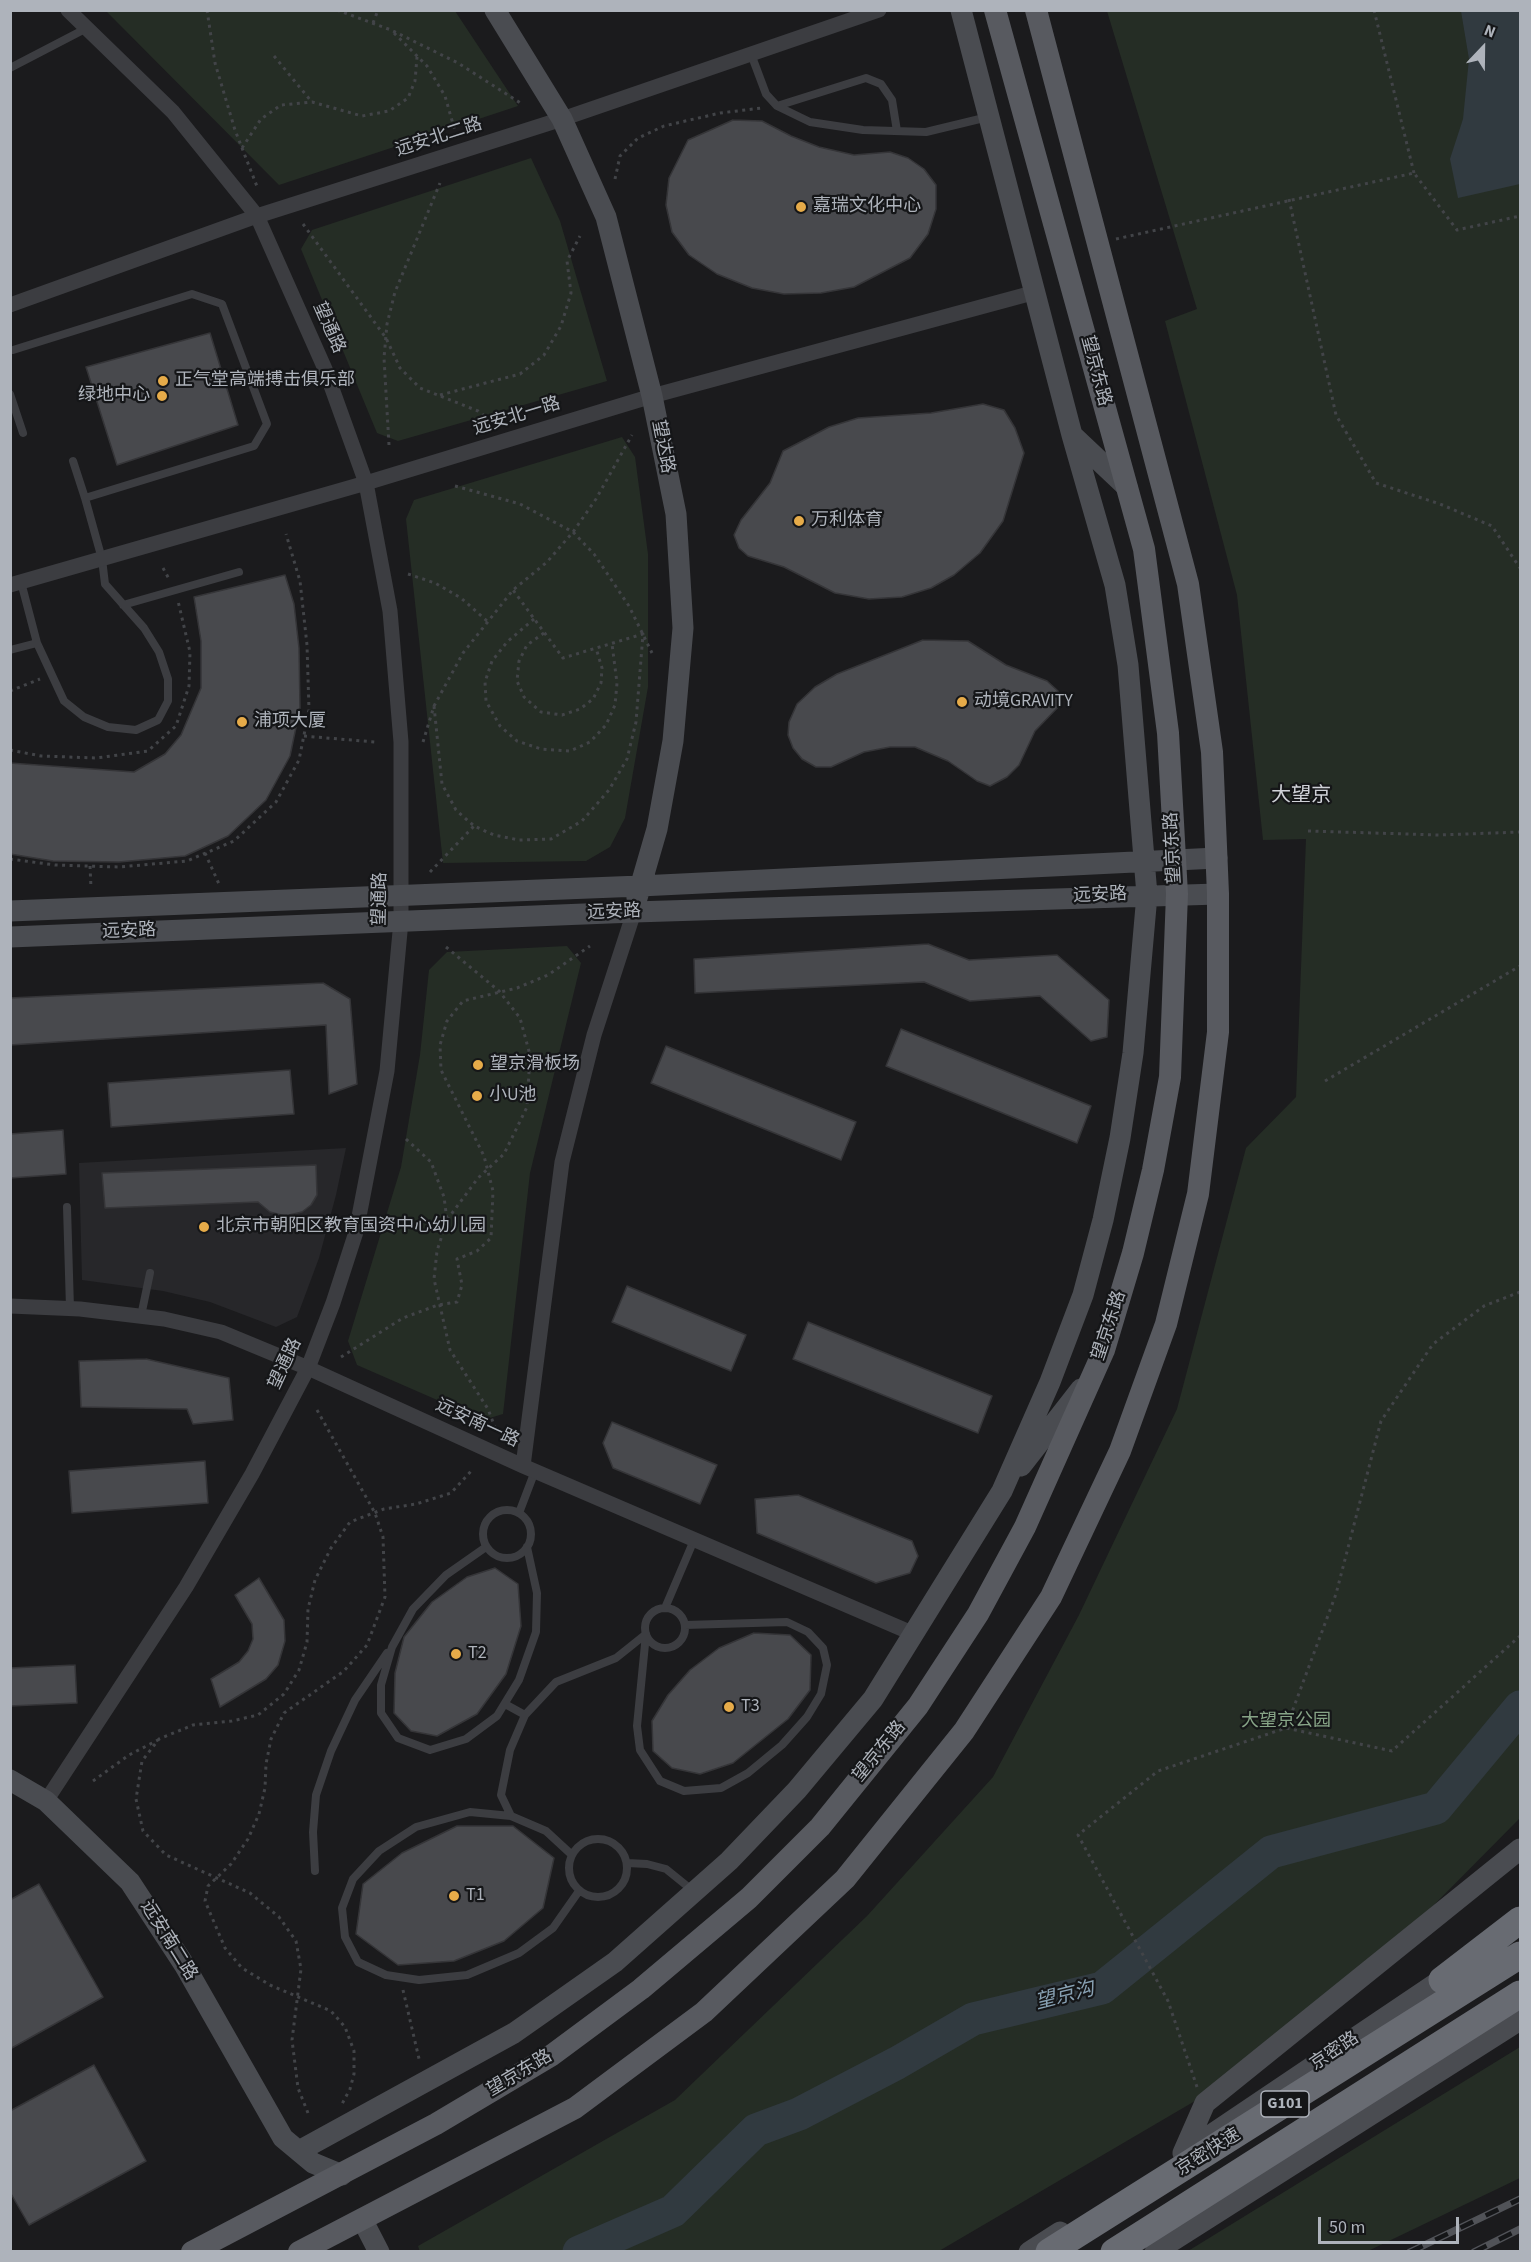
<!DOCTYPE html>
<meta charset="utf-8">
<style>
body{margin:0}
#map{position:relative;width:1531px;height:2262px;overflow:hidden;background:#1b1b1d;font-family:"Source Sans 3",sans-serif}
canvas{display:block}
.frame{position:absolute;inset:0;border:12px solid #aeb3bb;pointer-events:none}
.north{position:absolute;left:1453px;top:18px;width:60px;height:60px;-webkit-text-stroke:4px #151618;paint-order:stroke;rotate:22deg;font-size:16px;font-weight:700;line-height:24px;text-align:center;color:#aeb3bb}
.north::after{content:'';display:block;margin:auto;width:21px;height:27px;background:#aeb3bb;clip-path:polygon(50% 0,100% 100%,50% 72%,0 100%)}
.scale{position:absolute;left:1318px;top:2217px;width:141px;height:27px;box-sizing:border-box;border:3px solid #aeb3bb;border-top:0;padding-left:8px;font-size:18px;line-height:21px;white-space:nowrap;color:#aeb3bb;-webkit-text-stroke:4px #151618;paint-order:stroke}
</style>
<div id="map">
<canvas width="1531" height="2262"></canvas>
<div class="frame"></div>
<div class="north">N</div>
<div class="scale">50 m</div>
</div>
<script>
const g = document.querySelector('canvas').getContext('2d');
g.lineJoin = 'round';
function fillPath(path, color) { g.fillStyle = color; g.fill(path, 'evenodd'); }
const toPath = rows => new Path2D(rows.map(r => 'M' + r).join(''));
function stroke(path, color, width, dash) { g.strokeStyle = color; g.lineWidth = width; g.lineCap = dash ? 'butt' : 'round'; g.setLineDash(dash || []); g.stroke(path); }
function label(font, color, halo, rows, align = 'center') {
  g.font = font + ' "Source Sans 3","Noto Sans SC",sans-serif'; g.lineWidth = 4.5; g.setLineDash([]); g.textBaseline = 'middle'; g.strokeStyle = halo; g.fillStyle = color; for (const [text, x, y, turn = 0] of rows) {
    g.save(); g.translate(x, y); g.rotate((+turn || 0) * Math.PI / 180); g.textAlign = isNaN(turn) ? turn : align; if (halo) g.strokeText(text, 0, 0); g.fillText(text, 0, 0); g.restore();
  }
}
fillPath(toPath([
 [346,1148,336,1195,319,1258,297,1317,276,1327,210,1302,163,1291,82,1280,79,1163]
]), '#27272a');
fillPath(toPath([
 [106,11,455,11,518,106,279,185],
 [1107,11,1520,11,1520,1818,1426,1913,1212,2091,939,2251,420,2252,418,2246,675,2100,867,1916,993,1777,1079,1615,1177,1409,1246,1148,1296,1097,1306,839,1263,840,1237,595,1165,321,1197,309],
 [531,158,560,221,607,381,398,441,377,433,301,249,312,230],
 [622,437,635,457,648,554,648,687,625,818,610,847,586,861,443,863,406,519,414,500],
 [567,946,581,963,530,1173,503,1414,483,1420,357,1365,348,1341,401,1167,420,1055,429,970,447,952],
 [1520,2047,1520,2178,1368,2251,1188,2251]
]), '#252d25');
fillPath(toPath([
 [1461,11,1520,11,1520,184,1458,198,1450,159,1463,119,1469,59]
]), '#313a40');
stroke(toPath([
 [579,2252,673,2211,756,2130,799,2114,897,2063,973,2019,1102,1988,1271,1852,1436,1808,1520,1707]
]), '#313a40', 33);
const building = toPath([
 [733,120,762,121,791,136,819,147,854,155,890,152,908,158,924,169,936,185,936,209,928,234,910,258,854,287,821,293,784,294,752,288,717,274,689,255,672,232,666,205,669,178,688,140,733,120],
 [210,333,238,425,117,465,86,367,210,333],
 [983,404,1004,410,1015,428,1024,453,1003,521,980,553,954,575,931,588,902,597,869,599,835,593,784,567,748,556,739,548,734,535,741,520,770,483,783,451,829,427,858,418,931,413,983,404],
 [285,575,294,604,299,648,300,708,290,756,266,800,228,836,185,856,119,862,53,861,10,854,10,763,134,772,165,754,181,735,201,688,201,641,194,597,285,575],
 [923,640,968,641,1006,665,1047,681,1058,691,1061,704,1035,731,1019,765,1007,777,990,786,977,781,948,761,915,747,890,747,864,752,831,767,816,767,802,759,793,748,788,735,789,722,797,704,815,687,837,674,923,640],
 [928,944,969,960,1057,955,1109,1000,1107,1037,1091,1041,1040,996,970,1001,924,982,695,993,694,959,928,944],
 [323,983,350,999,357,1084,329,1094,326,1025,10,1045,10,998,323,983],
 [901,1029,1091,1106,1077,1143,886,1066,901,1029],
 [666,1046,856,1122,841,1160,651,1083,666,1046],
 [290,1070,294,1114,111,1127,108,1083,290,1070],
 [63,1130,66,1174,10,1178,10,1134,63,1130],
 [316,1165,317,1195,311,1205,302,1212,285,1216,270,1212,258,1202,105,1208,102,1173,316,1165],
 [627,1286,746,1335,731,1371,612,1322,627,1286],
 [808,1322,992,1396,978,1433,793,1359,808,1322],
 [146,1359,229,1378,233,1420,193,1424,187,1409,81,1407,79,1361,146,1359],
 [612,1422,717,1465,700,1504,613,1468,603,1443,612,1422],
 [205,1461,208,1503,72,1513,69,1471,205,1461],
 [798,1495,912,1541,918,1556,910,1573,876,1583,757,1533,755,1499,798,1495],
 [495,1568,518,1584,521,1626,506,1674,477,1714,437,1736,411,1731,394,1713,395,1673,404,1637,432,1602,467,1577,495,1568],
 [259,1578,284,1620,285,1641,278,1665,266,1679,220,1707,211,1679,239,1662,248,1651,253,1639,252,1624,235,1595,259,1578],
 [754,1633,790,1635,811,1655,810,1690,788,1719,733,1763,700,1774,672,1768,653,1751,652,1721,668,1695,690,1670,719,1648,754,1633],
 [75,1665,77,1703,10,1706,10,1668,75,1665],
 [457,1826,513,1826,554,1858,543,1908,504,1941,454,1961,398,1965,356,1934,363,1884,402,1853,457,1826],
 [39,1884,103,1997,10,2049,10,1900,39,1884],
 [94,2065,146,2161,29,2225,10,2192,10,2111,94,2065]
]);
fillPath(building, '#48494d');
stroke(building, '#353538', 1.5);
stroke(toPath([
 [207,10,215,63,235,130,258,189],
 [337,10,391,30,458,63,522,104],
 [1374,10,1414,173],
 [373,23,378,10],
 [394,33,427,66,445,96,455,131],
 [274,56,311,101],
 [242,148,261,119,281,105,312,102,362,116,389,111,408,98,415,81,417,57],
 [615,179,620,156,638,138,664,126,720,113,762,108],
 [1289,199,1336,415,1376,483,1440,504,1492,526,1520,568],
 [303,224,386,338,400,368,420,388,478,411,487,418],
 [1116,239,1414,173,1457,230,1520,216],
 [440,395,520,374,544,355,561,326,571,293,567,261,580,236],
 [389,445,384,358,387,324,395,292,440,183],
 [455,486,520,504,573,532,594,554,629,606,652,653],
 [163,568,169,579],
 [408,574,435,583,461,598,487,621],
 [534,619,507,642,492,661,485,682,486,701,500,726,517,741,541,749,570,751,590,742,606,725,615,705,617,683,612,644],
 [544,633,527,645,519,661,517,681,524,697,541,712,562,715,580,709,593,699,601,683,602,668,596,648],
 [10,691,40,679],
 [434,706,442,784,456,810,474,826,494,835,519,840,551,839,582,821,609,790,627,759,636,722,643,634,563,658,513,590],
 [304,736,375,742],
 [423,742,434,706,463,653,513,590,547,562,573,532,596,499,632,435],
 [10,750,41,756,96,758,148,751,176,726,189,686,190,652,178,601],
 [1308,831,1439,835,1520,832],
 [205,853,219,884],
 [10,859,55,865,119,867,187,861,234,841,276,802,299,760,309,710,307,645,300,581,286,534],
 [90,866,91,888],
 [430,872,474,826],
 [446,947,499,991,520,1018,530,1055,527,1107,504,1154,478,1178,447,1220,437,1251,434,1279,450,1350,488,1409,496,1430],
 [1325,1081,1520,966],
 [406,1139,431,1162,444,1197,447,1220],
 [1520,1292,1484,1306,1433,1344,1381,1421,1336,1594,1286,1728,1392,1751,1520,1636],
 [341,1357,403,1318,438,1305,457,1302,462,1285,457,1259,477,1251,491,1238,493,1191,484,1156,441,1070,440,1045,447,1021,463,1001,517,988,548,975,590,946],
 [317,1410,375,1513,383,1537,385,1597,367,1645,344,1671,284,1713,271,1739,266,1764,265,1788,259,1814,248,1839,231,1864,208,1886,205,1901,225,1948,242,1968,270,1985,331,2011,345,2027,354,2051,354,2074,350,2089,342,2104],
 [93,1781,129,1755,158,1740],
 [403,1990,420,2063],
 [1197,2087,1168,2001,1078,1835,1158,1771,1286,1728],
 [308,2113,298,2088,292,2040,301,1969,296,1941,279,1917,250,1893,166,1855,143,1831,136,1799,142,1761,159,1739,193,1725,232,1721,258,1715,284,1694,299,1670,307,1642,308,1609,315,1580,331,1548,350,1522,384,1509,416,1504,451,1493,472,1470]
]), '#424448', 3, [3, 4.5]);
stroke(toPath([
 [751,54,766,94,777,106,810,122,863,130,926,132,988,117],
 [10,68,87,28],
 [777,106,866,78,881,84,892,100,897,131],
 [13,350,192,294,222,304,267,424,254,446,85,498,102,559,105,584,144,628,159,652,168,679,168,701,158,720,136,730,108,727,84,717,64,701,37,643,21,582],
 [10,394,23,433],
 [73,461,85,498],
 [123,605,239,572],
 [10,650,37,643],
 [67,1207,70,1308],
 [141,1316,150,1273],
 '483 1534a24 24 0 1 1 48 0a24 24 0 1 1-48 0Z',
 [519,1513,535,1471],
 [486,1547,446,1575,413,1609,392,1647,381,1685,381,1713,398,1738,430,1750,466,1739,497,1716,519,1680,536,1632,537,1593,527,1547],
 [665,1608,694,1540],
 '645 1628a20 20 0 1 1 40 0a20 20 0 1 1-40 0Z',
 [646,1634,637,1726,640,1750,660,1781,684,1791,721,1788,748,1773,782,1745,807,1717,821,1694,827,1665,823,1648,808,1632,787,1622,685,1625],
 [505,1704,525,1715],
 [511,1816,501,1795,510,1750,525,1715,556,1682,616,1658,646,1634],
 '569 1868a29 29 0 1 1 58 0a29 29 0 1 1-58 0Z',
 [572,1855,546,1831,511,1816,470,1812,416,1827,379,1851,353,1879,342,1908,345,1937,358,1962,386,1975,419,1980,467,1975,519,1953,553,1928,579,1891],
 [627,1863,647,1864,666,1869,692,1890],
 [315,1871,313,1832,316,1795,331,1751,355,1700,387,1653]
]), '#3c3d41', 8);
stroke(toPath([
 [10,305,257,216,562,119,879,10],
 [10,585,366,483,652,396,1036,292],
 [10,1306,80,1309,164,1319,221,1332,308,1368,523,1466,914,1634],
 [523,1466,562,1162,594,1035,634,912],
 [46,1801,186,1587,252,1474,308,1368,333,1303,356,1232,387,1071,401,921,401,742,390,611,366,483,325,369,257,216,173,112,68,10]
]), '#3c3d41', 15);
stroke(toPath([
 [495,10,562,119,606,217,652,396,676,514,683,628,673,741,657,829,637,898],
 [1072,435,1127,487],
 [10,911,640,886,1217,858],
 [10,937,634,912,1218,894],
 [1021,1466,1081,1389],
 [10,1780,46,1801,130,1882,185,1966,283,2138,313,2163,342,2175],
 [1205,2139,1453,1972],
 [299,2151,514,2033,615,1962,729,1861,797,1790,873,1699,1002,1491,1050,1382,1083,1295,1103,1220,1120,1138,1133,1053,1147,895,1128,665,1115,585,1072,435,961,10],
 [1183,2153,1205,2103,1520,1849],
 [362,2219,379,2252],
 [1029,2252,1060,2232],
 [1155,2252,1520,2020]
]), '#4a4c51', 21);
stroke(toPath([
 [192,2252,436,2124,552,2055,641,1989,749,1898,820,1827,918,1706,978,1614,1025,1527,1104,1350,1133,1253,1153,1170,1170,1077,1177,894,1168,733,1144,549,995,10],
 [299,2252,575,2108,704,2012,845,1879,964,1731,1051,1597,1120,1451,1166,1324,1198,1194,1218,1032,1218,894,1212,752,1188,584,1036,10]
]), '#585a60', 22);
stroke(toPath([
 [1442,1980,1520,1920],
 [1049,2252,1520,1955],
 [1114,2252,1520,1994]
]), '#686b72', 27);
const rail = toPath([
 [1410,2252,1520,2199],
 [1474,2252,1520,2229]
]);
stroke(rail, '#515358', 7);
stroke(rail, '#151618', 4.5, [14]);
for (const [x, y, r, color] of [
 [801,207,6,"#e6ab49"],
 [163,381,6,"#e6ab49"],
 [162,396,6,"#e6ab49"],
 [799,521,6,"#e6ab49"],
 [962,702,6,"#e6ab49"],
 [242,722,6,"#e6ab49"],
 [478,1065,6,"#e6ab49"],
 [477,1096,6,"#e6ab49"],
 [204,1227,6,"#e6ab49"],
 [456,1654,6,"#e6ab49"],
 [729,1707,6,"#e6ab49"],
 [454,1896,6,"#e6ab49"]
]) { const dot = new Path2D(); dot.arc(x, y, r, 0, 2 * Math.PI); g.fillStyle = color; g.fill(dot); stroke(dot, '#151618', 2); }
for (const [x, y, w] of [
 [1285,2104,48]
]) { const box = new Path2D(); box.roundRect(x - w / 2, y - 13, w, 26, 4.5); g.fillStyle = '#151618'; g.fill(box); stroke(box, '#aeb3bb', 1.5); }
label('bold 16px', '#aeb3bb', null, [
 ["G101",1285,2104]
]);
label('18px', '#aeb3bb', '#151618', [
 ["远安北二路",439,138,-18],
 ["望通路",328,328,66],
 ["望京东路",1095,371,75],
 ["远安北一路",517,417,-17],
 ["望达路",662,447,79],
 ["望京东路",1174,848,-93],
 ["远安路",1100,896,-2],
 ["望通路",381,899,-89],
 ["远安路",614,913,-2],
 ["远安路",129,932,-2],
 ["望京东路",1110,1326,-72],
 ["望通路",286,1364,-65],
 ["远安南一路",477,1424,25],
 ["望京东路",880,1752,-51],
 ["远安南二路",168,1941,58],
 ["京密路",1335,2052,-34],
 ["望京东路",520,2074,-31],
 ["京密快速",1209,2153,-32]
]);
label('18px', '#aeb3bb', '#151618', [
 ["嘉瑞文化中心",813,207],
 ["正气堂高端搏击俱乐部",175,381],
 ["绿地中心",150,396,"right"],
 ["万利体育",811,521],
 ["动境GRAVITY",974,702],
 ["浦项大厦",254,722],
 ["望京滑板场",490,1065],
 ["小U池",489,1096],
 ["北京市朝阳区教育国资中心幼儿园",216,1227],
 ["T2",468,1654],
 ["T3",741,1707],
 ["T1",466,1896]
], 'left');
label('18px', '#87a487', '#151618', [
 ["大望京公园",1286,1722]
]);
label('20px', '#cfd1d7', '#151618', [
 ["大望京",1301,797]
]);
label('italic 20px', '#88a1b3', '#151618', [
 ["望京沟",1065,1997,-14]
]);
</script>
